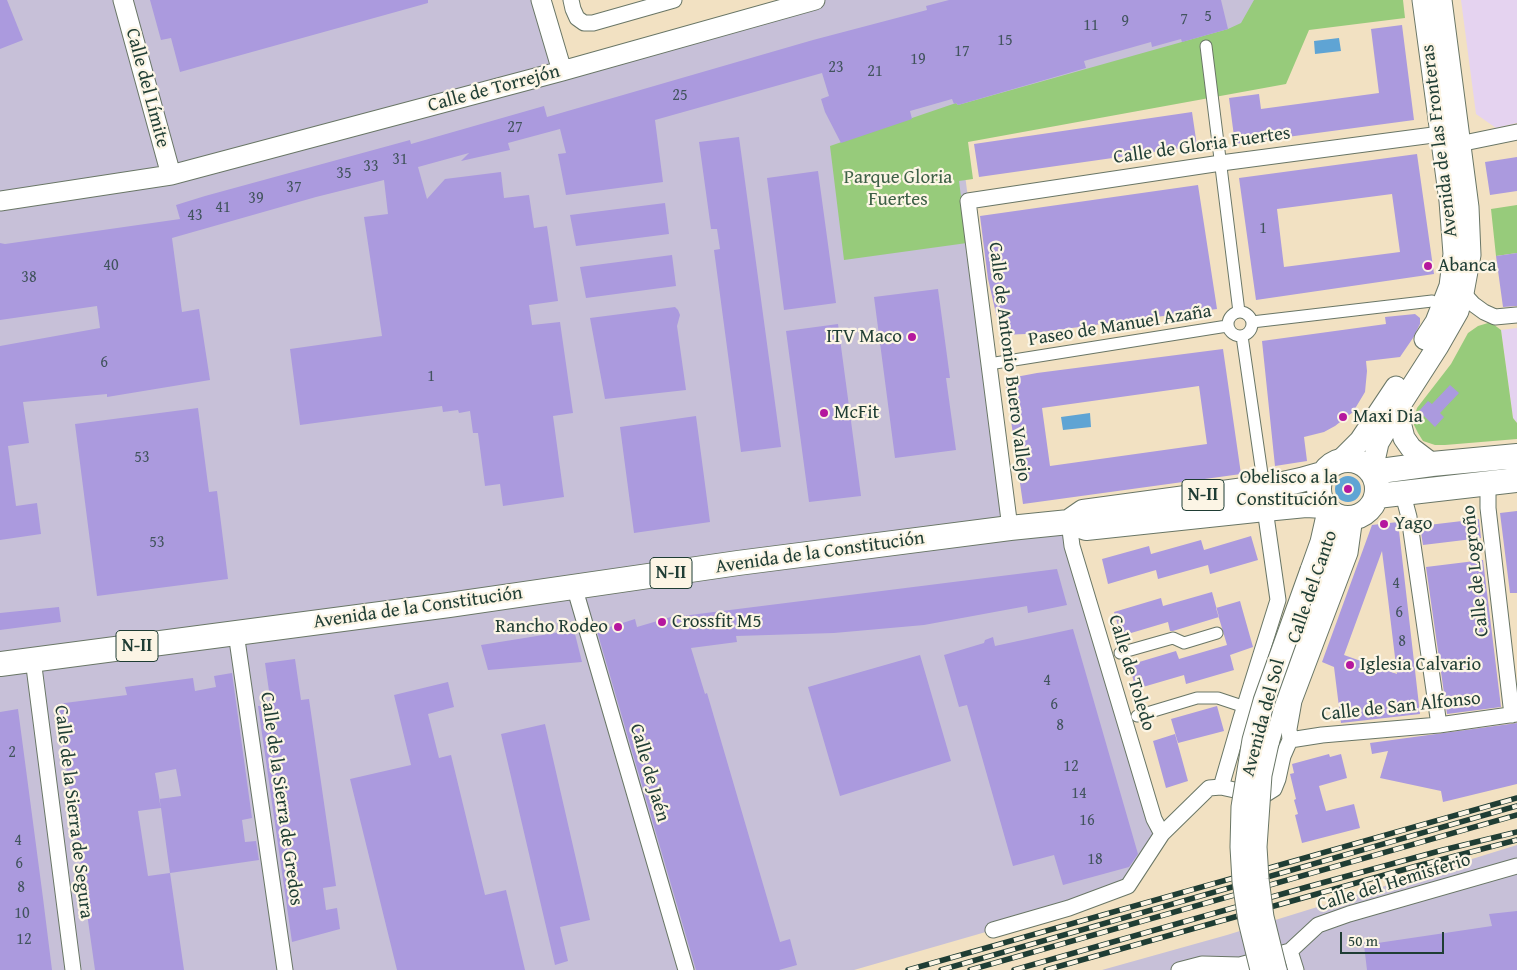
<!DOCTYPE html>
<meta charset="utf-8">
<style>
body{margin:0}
#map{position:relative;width:1517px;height:970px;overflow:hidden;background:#f2e1c2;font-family:"Gentium Book Plus",serif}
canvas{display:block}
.scale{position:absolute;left:1340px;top:932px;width:104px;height:22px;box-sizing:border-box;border:2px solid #1f3d34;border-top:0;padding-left:6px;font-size:15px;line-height:18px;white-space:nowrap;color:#1f3d34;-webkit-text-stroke:4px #fcf5e5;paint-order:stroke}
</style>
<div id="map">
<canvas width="1517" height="970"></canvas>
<div class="scale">50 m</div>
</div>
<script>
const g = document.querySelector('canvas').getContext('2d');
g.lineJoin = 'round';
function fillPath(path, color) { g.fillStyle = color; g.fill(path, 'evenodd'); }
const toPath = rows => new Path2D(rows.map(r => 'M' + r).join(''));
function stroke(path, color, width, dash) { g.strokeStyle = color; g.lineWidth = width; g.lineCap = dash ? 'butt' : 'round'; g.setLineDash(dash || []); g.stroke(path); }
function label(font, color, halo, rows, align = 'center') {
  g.font = font + ' "Gentium Book Plus",serif'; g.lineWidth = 4.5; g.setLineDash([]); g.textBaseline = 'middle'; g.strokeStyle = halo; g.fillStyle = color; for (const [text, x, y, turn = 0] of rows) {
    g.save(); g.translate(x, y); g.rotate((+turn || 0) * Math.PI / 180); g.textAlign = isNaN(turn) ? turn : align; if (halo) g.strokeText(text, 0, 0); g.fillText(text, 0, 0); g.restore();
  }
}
fillPath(toPath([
 [1461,0,1517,0,1517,123,1496,128,1476,114],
 [1517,328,1517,423,1513,418,1501,330]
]), '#e5d3f0');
fillPath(toPath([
 [0,0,541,0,561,71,815,0,1266,0,1251,31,957,112,1010,528,1069,522,1162,834,1128,886,1069,908,854,970,0,970],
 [1517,845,1517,970,1102,970,1227,935]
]), '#c7c0d8');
fillPath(toPath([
 [1254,0,1403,0,1405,18,1309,30,1286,84,968,142,973,179,959,181,967,243,844,260,830,146,956,103,958,105,1228,29,1241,23],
 [1517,205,1517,253,1496,256,1491,209],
 [1488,323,1493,324,1501,330,1513,418,1517,423,1517,439,1445,445,1435,445,1423,441,1418,433,1414,425,1414,418,1417,408,1451,364,1468,333,1478,326]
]), '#97cb7b');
fillPath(toPath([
 [1339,38,1341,51,1315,54,1314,41],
 [1090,413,1091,427,1063,430,1061,417],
 '1335 489a13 13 0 1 1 26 0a13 13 0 1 1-26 0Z'
]), '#5fa4d4');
fillPath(toPath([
 [0,0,7,0,23,40,0,49],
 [150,0,428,0,428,3,180,72,171,38,161,40],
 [949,0,1221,0,1228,29,1182,42,1181,39,1152,47,1151,42,1084,61,1086,68,958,105,956,103,954,104,952,99,910,111,912,119,841,143,825,112,821,99,829,96,822,73,655,120,663,182,566,195,558,154,566,153,560,129,508,143,510,150,461,161,469,153,418,167,427,199,445,179,501,172,504,198,529,195,534,228,547,226,558,301,529,305,532,325,560,322,573,413,553,416,564,497,503,506,500,484,485,486,478,433,473,433,470,411,459,413,458,410,443,412,442,406,300,425,290,349,382,336,364,217,388,214,384,180,316,197,172,238,182,312,199,309,210,380,107,397,107,394,23,402,29,443,8,446,16,506,37,503,41,534,0,540,0,346,100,328,97,306,0,320,0,243,5,244,180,219,176,205,205,196,410,140,411,144,544,106,547,117,813,40,927,10,926,6],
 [1402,25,1414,120,1235,144,1229,98,1259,94,1261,109,1379,93,1371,29],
 [1192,112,1197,146,979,177,974,144],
 [739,137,781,447,741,452,714,250,720,249,717,229,711,229,699,142],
 [1417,154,1434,274,1256,300,1239,178],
 [1392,194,1400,252,1284,267,1277,209],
 [1517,157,1517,191,1490,195,1485,162],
 [818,171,836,303,784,310,767,178],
 [1198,185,1217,309,1026,334,1001,335,988,279,980,216],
 [665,203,669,234,576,246,570,215],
 [1517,253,1517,306,1503,307,1496,256],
 [672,255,676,286,586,298,580,267],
 [938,289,950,378,946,378,956,450,895,458,874,297],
 [675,307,678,310,680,315,677,326,686,390,605,399,590,318],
 [1415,314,1420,318,1420,324,1413,338,1400,357,1366,361,1367,371,1365,392,1353,412,1335,426,1324,432,1304,437,1307,461,1275,466,1262,341,1386,324,1385,317],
 [838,324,861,496,809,502,786,331],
 [1223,349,1241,474,1023,504,1005,379,1037,373],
 [1199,386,1207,444,1050,466,1042,408],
 [1450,385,1459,393,1440,413,1444,417,1435,427,1419,411,1428,401,1432,404],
 [198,408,209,492,217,491,228,579,97,596,75,424],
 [696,416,710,522,634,533,620,427],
 [1517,511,1517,593,1510,593,1500,513],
 [1479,519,1481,538,1423,545,1420,526],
 [1398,522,1420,714,1341,723,1334,667,1322,662,1372,525],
 [1382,551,1388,599,1397,674,1344,655],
 [1251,536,1258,560,1210,574,1208,565,1158,579,1156,570,1108,584,1102,559,1149,546,1151,554,1201,540,1204,550],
 [1483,560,1501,707,1447,714,1426,567],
 [1057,569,1067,605,1028,613,1027,606,924,625,834,633,736,636,737,642,691,648,705,694,707,693,780,942,790,939,797,965,779,970,696,970,597,631,635,619,637,627,681,614,682,616],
 [1212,592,1219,617,1173,631,1170,631,1168,622,1121,636,1114,612,1161,598,1163,606],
 [1240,601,1253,647,1230,655,1234,670,1186,684,1184,675,1136,689,1129,665,1176,651,1179,659,1227,645,1216,608],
 [59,607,61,622,0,630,0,613],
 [1073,629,1138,854,1129,867,1063,885,1054,855,1013,866,967,705,959,707,944,655,984,643,985,640,993,637,995,646],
 [574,630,582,662,488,670,481,645],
 [920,655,951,761,840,796,808,687],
 [295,659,301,700,309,699,336,886,323,888,326,910,337,908,340,929,292,942,258,706,271,705,265,663],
 [232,673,252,818,242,820,245,842,256,841,259,860,170,873,184,970,95,970,83,885,84,885,57,704,127,695,125,687,193,678,195,691,216,687,214,676],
 [176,769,181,796,159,799,161,808,155,773],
 [161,808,170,873,148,876,138,811],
 [448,682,454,707,428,714,439,758,451,755,485,895,506,890,525,970,397,970,350,779,411,765,394,695],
 [1217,706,1224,731,1178,743,1171,719],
 [18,709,43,898,52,970,0,970,0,712],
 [1517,723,1517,784,1443,802,1441,791,1380,778,1388,751,1372,754,1370,743],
 [545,724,590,920,560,927,568,961,555,965,501,734],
 [1175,734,1188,781,1166,788,1153,741],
 [1329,754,1330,757,1341,754,1347,778,1319,786,1326,811,1354,804,1360,828,1302,843,1295,815,1298,814,1294,800,1296,799,1290,774,1294,773,1292,764],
 [1517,911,1517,970,1367,970,1364,945,1492,926,1489,914]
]), '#ab9ade');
const pedestrian = toPath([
 [1206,46,1239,312],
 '1228 324a12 12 0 1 1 24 0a12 12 0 1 1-24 0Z',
 [1252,322,1432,301],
 [1242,336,1262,474],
 [989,364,1227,326],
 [1120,653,1173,638,1184,643,1217,633],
 [1137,716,1197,698,1218,698,1239,705]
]);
const minor = toPath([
 [571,0,573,9,577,18,584,23,593,23,674,0],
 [1459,144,1517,132],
 [1463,293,1473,304,1484,312,1495,317,1517,315],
 [1488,483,1488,508,1512,715],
 [1398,494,1405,502,1409,517,1439,725],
 [1069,522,1072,546,1091,609,1154,819,1162,834],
 [1010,528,968,201,1221,163,1433,135,1441,135],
 [574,586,686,970],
 [236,633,285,970],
 [33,659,73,970],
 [1290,740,1322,735,1439,725,1517,714],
 [1221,787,1241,718,1278,600,1265,509],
 [993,930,1069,908,1128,886,1162,834,1209,788,1221,787,1239,791,1266,794,1274,789,1278,779,1283,756,1290,740,1289,729,1294,701,1350,553,1355,517],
 [1290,951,1296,970],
 [1179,970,1202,964,1240,965,1290,951,1318,925,1349,914,1517,866]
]);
const tertiary = toPath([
 [123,0,171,175],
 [541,0,562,71],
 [0,201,171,175,562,71,815,0]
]);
const secondary = toPath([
 [1423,0,1450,201,1454,254,1450,286,1436,322,1425,339],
 [1400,407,1401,426,1404,438,1411,448,1432,464],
 [1342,459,1360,441,1396,387],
 [1372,470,1378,443,1404,399,1438,346,1458,311,1463,293,1470,255,1468,207,1441,0],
 [1311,570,1321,542,1328,511],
 [1268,743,1279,705,1294,659,1346,518]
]);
const primary = toPath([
 '1319 489a29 29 0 1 1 58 0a29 29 0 1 1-58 0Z',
 [1373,472,1432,464,1517,456],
 [1377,496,1517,480],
 [1070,521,1083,512,1274,486,1301,480,1322,474],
 [0,664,449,605,738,563,1010,528,1069,522,1086,528,1265,509,1306,505,1324,506]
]);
stroke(pedestrian, '#697666', 13);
stroke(minor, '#697666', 17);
stroke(tertiary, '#697666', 21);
stroke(secondary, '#697666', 23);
stroke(primary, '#697666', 26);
stroke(pedestrian, '#fff', 11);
stroke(minor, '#fff', 15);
stroke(tertiary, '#fff', 19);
stroke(secondary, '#fff', 21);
stroke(primary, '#fff', 24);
const rail = toPath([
 [908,970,1517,798],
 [941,970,1517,806],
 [970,970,1517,815],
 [1014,970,1307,887,1443,850,1517,832],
 [1046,970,1413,867,1517,840]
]);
stroke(rail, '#1f3d34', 5.5);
stroke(rail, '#fcf5e5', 4, [11]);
const secondaryBridge = toPath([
 [1268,743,1261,775,1256,847,1258,879,1263,917,1276,970],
 [1261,970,1249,921,1243,881,1241,847,1242,807,1253,740,1264,701,1311,570]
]);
stroke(secondaryBridge, '#697666', 23, []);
stroke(secondaryBridge, '#fff', 21);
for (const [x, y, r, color] of [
 [1428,266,5,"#b5179e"],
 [912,337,5,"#b5179e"],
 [824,413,5,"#b5179e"],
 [1343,417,5,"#b5179e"],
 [1348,489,5,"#b5179e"],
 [1384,524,5,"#b5179e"],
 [662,622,5,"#b5179e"],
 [618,627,5,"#b5179e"],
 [1350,665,5,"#b5179e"]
]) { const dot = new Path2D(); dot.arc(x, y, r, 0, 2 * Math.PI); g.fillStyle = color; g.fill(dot); stroke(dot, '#fcf5e5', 2); }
label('16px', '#42545e', null, [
 ["5",1208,17],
 ["7",1184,20],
 ["9",1125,22],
 ["11",1091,26],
 ["15",1005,41],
 ["17",962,52],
 ["19",918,60],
 ["23",836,68],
 ["21",875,72],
 ["25",680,96],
 ["27",515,128],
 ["31",400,160],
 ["33",371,167],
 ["35",344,174],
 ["37",294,188],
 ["39",256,199],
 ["41",223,208],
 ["43",195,216],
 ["1",1263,229],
 ["40",111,266],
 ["38",29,278],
 ["6",104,363],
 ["1",431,377],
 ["53",142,458],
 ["53",157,543],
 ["4",1396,584],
 ["6",1399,613],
 ["8",1402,642],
 ["4",1047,681],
 ["6",1054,705],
 ["8",1060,726],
 ["2",12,753],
 ["12",1071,767],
 ["14",1079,794],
 ["16",1087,821],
 ["4",18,841],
 ["18",1095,860],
 ["6",19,864],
 ["8",21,888],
 ["10",22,914],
 ["12",24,940]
]);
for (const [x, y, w] of [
 [1203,495,42],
 [671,573,42],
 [137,646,42]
]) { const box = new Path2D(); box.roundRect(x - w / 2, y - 15.5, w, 31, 4); g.fillStyle = '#fcf5e5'; g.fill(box); stroke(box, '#1f3d34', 1); }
label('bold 18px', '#1f3d34', null, [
 ["N-II",1203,495],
 ["N-II",671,573],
 ["N-II",137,646]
]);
label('19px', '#1f3d34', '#fcf5e5', [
 ["Calle del Límite",147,88,75],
 ["Calle de Torrejón",494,89,-15],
 ["Avenida de las Fronteras",1440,141,-97],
 ["Calle de Gloria Fuertes",1202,146,-8],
 ["Paseo de Manuel Azaña",1120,326,-9],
 ["Calle de Antonio Buero Vallejo",1009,362,83],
 ["Avenida de la Constitución",820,553,-8],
 ["Calle de Logroño",1476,571,-96],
 ["Calle del Canto",1313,587,-71],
 ["Avenida de la Constitución",418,608,-8],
 ["Calle de Toledo",1131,673,73],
 ["Calle de San Alfonso",1401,707,-6],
 ["Avenida del Sol",1264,718,-75],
 ["Calle de Jaén",649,773,74],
 ["Calle de la Sierra de Gredos",281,799,82],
 ["Calle de la Sierra de Segura",73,812,83],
 ["Calle del Hemisferio",1394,883,-17]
]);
label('19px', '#3d6046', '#fcf5e5', [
 ["Parque Gloria",898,178],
 ["Fuertes",898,200]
]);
label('19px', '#1f3d34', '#fcf5e5', [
 ["Abanca",1438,266],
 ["ITV Maco",902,337,"right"],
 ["McFit",834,413],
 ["Maxi Dia",1353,417],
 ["Obelisco a la",1338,478,"right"],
 ["Constitución",1338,500,"right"],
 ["Yago",1394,524],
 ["Crossfit M5",672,622],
 ["Rancho Rodeo",608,627,"right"],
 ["Iglesia Calvario",1360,665]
], 'left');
</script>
